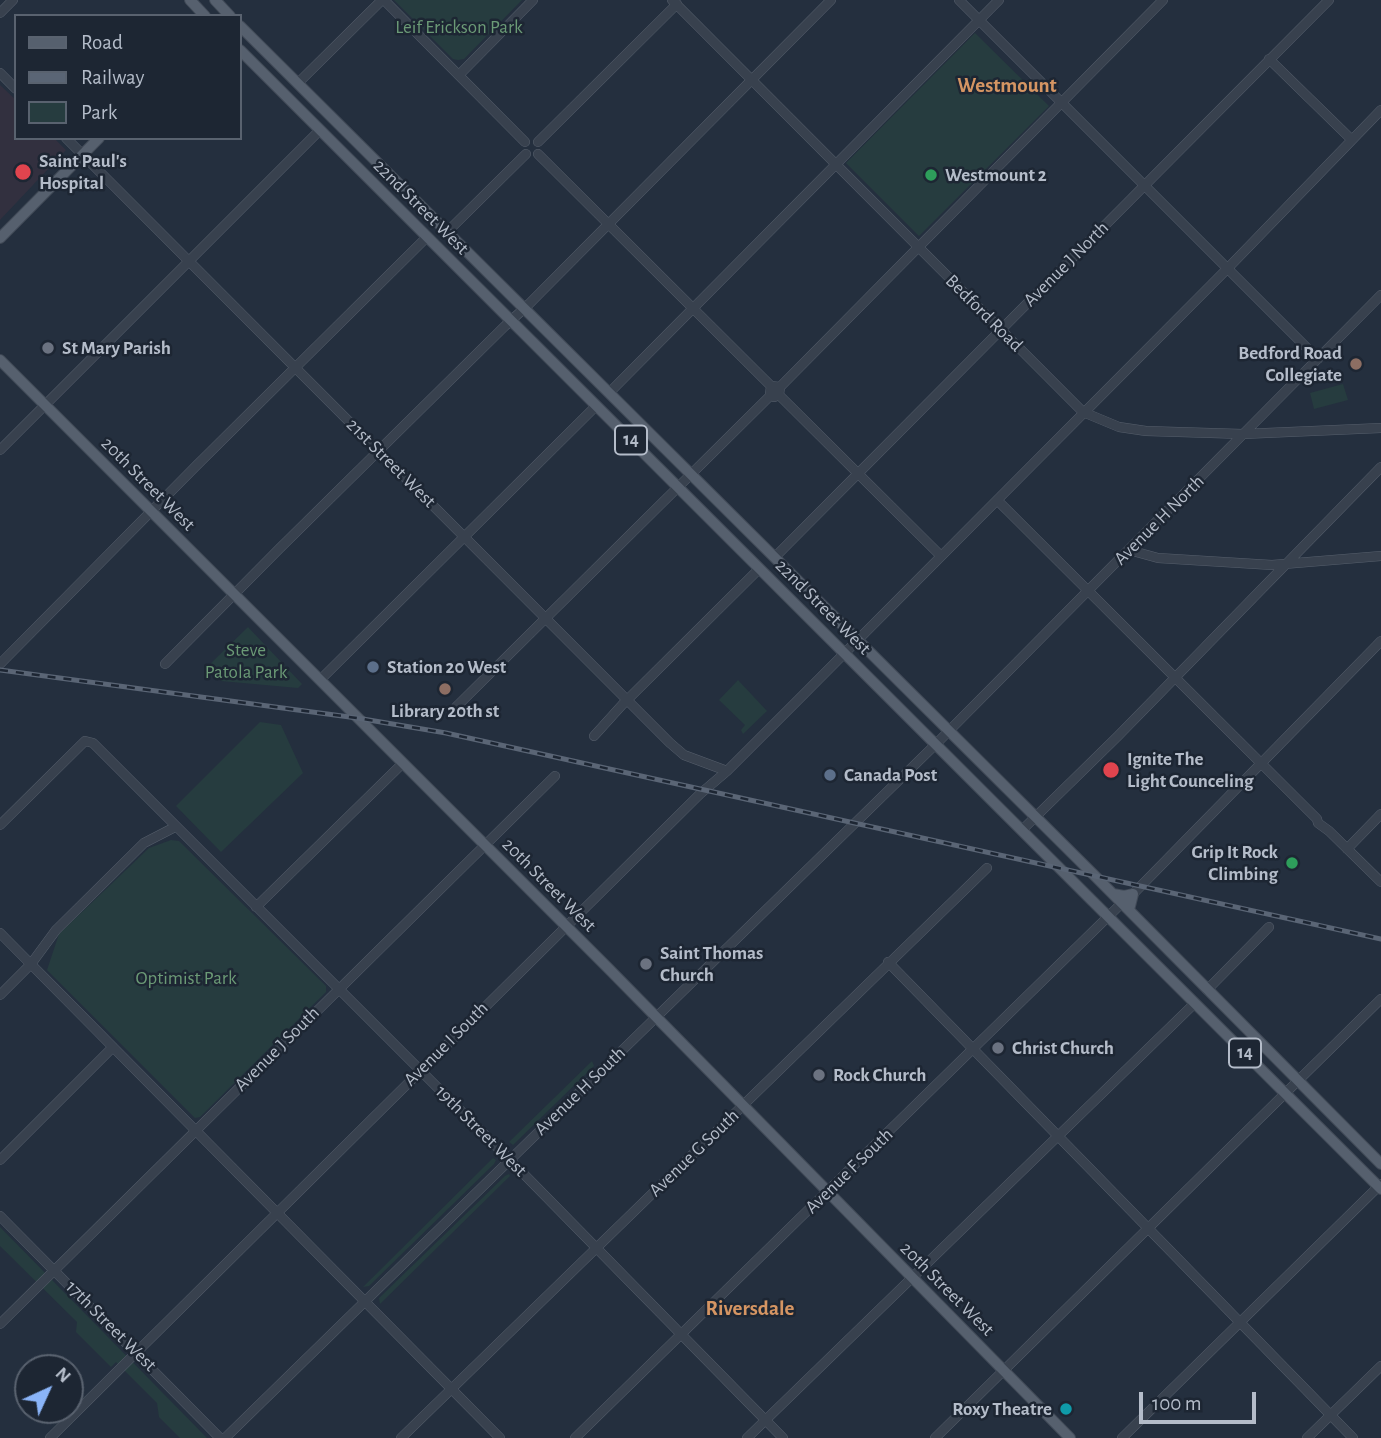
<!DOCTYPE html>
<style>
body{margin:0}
#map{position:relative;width:1381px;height:1438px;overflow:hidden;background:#242f3e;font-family:"Alegreya Sans",sans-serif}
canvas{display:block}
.legend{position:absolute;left:14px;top:14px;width:228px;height:126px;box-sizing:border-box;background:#1d2633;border:2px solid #59626f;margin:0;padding:9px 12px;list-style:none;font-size:21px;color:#b4bcc9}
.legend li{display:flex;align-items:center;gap:14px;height:35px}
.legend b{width:35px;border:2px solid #59626f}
.north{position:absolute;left:14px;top:1354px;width:70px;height:70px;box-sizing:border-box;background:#1d2633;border:2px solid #59626f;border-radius:50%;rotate:45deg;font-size:19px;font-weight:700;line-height:28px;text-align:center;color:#b4bcc9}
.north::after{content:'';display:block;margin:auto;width:24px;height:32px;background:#8ab4f8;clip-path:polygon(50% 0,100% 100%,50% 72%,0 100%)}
.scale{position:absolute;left:1139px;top:1392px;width:117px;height:32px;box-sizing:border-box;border:4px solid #b4bcc9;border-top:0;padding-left:9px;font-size:21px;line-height:24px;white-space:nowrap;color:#b4bcc9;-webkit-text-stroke:5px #1d2633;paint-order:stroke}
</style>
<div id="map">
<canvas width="1381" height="1438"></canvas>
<ul class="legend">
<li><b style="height:9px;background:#56606e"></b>Road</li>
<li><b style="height:9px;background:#5a6575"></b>Railway</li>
<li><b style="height:19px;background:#263c3f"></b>Park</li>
</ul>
<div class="north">N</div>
<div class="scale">100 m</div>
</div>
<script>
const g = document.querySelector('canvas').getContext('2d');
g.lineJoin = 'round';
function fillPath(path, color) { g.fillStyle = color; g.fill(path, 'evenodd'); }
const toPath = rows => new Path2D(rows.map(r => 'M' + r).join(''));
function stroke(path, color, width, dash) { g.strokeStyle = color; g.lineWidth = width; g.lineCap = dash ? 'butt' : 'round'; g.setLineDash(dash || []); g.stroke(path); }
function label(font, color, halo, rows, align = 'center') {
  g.font = font + ' "Alegreya Sans",sans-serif'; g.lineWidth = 5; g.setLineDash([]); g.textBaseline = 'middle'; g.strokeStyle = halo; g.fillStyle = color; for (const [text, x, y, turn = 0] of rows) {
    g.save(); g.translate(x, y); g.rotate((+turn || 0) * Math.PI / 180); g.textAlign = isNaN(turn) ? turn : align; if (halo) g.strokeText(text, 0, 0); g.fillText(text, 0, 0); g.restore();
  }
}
fillPath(toPath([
 [0,85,16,100,16,138,54,138,66,150,0,220]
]), '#32303f');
fillPath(toPath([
 [394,0,522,0,464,59,458,60,453,59],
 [975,33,1049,106,919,236,846,163],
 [1343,384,1348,400,1314,409,1310,393],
 [248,627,302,684,298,688,221,681,208,666],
 [738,680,767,711,743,734,741,730,745,725,719,700],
 [260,722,281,725,303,773,221,852,176,806],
 [171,840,179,841,326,986,326,992,200,1117,195,1118,47,970,59,934,149,848],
 [592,1061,594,1066,513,1145,509,1142],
 [493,1158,496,1160,494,1164,369,1286,363,1287],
 [509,1174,510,1176,380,1304,379,1298,505,1176],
 [0,1227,207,1438,180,1438,159,1417,157,1403,116,1362,111,1367,76,1332,77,1322,0,1246]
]), '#263c3f');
const minor = toPath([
 [384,0,525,142],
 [672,0,1083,412,1119,427,1146,431,1243,434,1381,428],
 [959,0,1318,359],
 [0,13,13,0],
 [1269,59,1352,140],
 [0,73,16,89],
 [459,75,533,0],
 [298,83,382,0],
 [66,138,670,743,684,755,727,771],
 [538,142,677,4],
 [538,154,771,386,780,387,779,395,774,397,770,394,771,386],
 [447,232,526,154],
 [780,387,1163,0],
 [609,393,999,0],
 [779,395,940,555],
 [0,450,320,130],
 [997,500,1317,819,1318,823,1329,831,1381,882],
 [1129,550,1158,558,1272,565,1381,556],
 [775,557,1329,0],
 [0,664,196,466,427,237],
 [165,664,279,549,505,326,529,304,831,0],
 [320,680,596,406],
 [456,707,771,395],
 [594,736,622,705,759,569],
 [0,825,85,741,93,743,510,1160,783,1438],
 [1022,830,1118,736,1381,467],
 [1347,849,1381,814],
 [1133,894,1381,641],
 [256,907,403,763],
 [0,933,500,1438],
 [888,962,1353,1438],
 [1207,990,1269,927],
 [0,995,31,964,56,930,144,843,175,827],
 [0,1160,113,1047],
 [0,1216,220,1438],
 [0,1324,555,776],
 [50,1438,700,794,727,771,805,693,1228,268,1381,110],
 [225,1438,936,744,1381,295],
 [401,1438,987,868],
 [575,1438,1122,903],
 [747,1438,1195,1003],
 [935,1438,1381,999],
 [1122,1438,1381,1184],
 [1307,1438,1381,1366]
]);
const major = toPath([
 [190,0,205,16],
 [215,0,230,16],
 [240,26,1094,875,1381,1164],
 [240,50,1381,1189],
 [0,238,99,138],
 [0,360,608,968,1070,1438],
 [1113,894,1124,896,1133,894,1129,910]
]);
stroke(minor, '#565f6c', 10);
stroke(major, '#414a57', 12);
stroke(minor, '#38414e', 9);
stroke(major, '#56606e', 10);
const rail = toPath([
 [0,670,357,718,446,733,1381,939]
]);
stroke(rail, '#5a6575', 5);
stroke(rail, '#1d2633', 2.5, [8]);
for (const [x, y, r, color] of [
 [23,172,9,"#e0444e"],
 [931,175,7,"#2e9e5b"],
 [48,348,7,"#6b7280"],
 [1356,364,7,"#8d6e63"],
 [373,667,7,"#5c6f8a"],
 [445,689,7,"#8d6e63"],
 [1111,770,9,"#e0444e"],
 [830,775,7,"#5c6f8a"],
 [1292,863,7,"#2e9e5b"],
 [646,964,7,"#6b7280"],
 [998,1048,7,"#6b7280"],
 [819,1075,7,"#6b7280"],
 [1066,1409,7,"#0f9aa8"]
]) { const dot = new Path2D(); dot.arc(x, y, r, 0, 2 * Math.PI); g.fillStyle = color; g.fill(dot); stroke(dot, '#1d2633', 2.5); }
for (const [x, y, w] of [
 [631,440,32],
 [1245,1053,32]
]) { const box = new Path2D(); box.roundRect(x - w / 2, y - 14.5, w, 29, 5); g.fillStyle = '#1d2633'; g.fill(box); stroke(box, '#b4bcc9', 2); }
label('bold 18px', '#b4bcc9', null, [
 ["14",631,440],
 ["14",1245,1053]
]);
label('19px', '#6b9a76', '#1d2633', [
 ["Leif Erickson Park",459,27],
 ["Steve",246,650],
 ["Patola Park",246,672],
 ["Optimist Park",186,978]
]);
label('bold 19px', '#b4bcc9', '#1d2633', [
 ["Saint Paul's",39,161],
 ["Hospital",39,183],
 ["Westmount 2",945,175],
 ["St Mary Parish",62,348],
 ["Bedford Road",1342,353,"right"],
 ["Collegiate",1342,375,"right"],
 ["Station 20 West",387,667],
 ["Library 20th st",445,711,"center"],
 ["Ignite The",1127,759],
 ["Light Counceling",1127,781],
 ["Canada Post",844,775],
 ["Grip It Rock",1278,852,"right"],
 ["Climbing",1278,874,"right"],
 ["Saint Thomas",660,953],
 ["Church",660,975],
 ["Christ Church",1012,1048],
 ["Rock Church",833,1075],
 ["Roxy Theatre",1052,1409,"right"]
], 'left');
label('19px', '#b4bcc9', '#1d2633', [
 ["22nd Street West",421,207,45],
 ["Avenue J North",1066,264,-45],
 ["Bedford Road",984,313,45],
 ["21st Street West",391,463,45],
 ["20th Street West",148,484,45],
 ["Avenue H North",1159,520,-45],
 ["22nd Street West",823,607,45],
 ["20th Street West",549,885,45],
 ["Avenue I South",446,1044,-45],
 ["Avenue J South",277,1049,-45],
 ["Avenue H South",580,1091,-44],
 ["19th Street West",481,1131,45],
 ["Avenue G South",694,1153,-44],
 ["Avenue F South",849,1171,-44],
 ["20th Street West",947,1289,45],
 ["17th Street West",111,1326,45]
]);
label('bold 21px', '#d59563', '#1d2633', [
 ["Westmount",1007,86],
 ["Riversdale",750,1309]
]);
</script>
